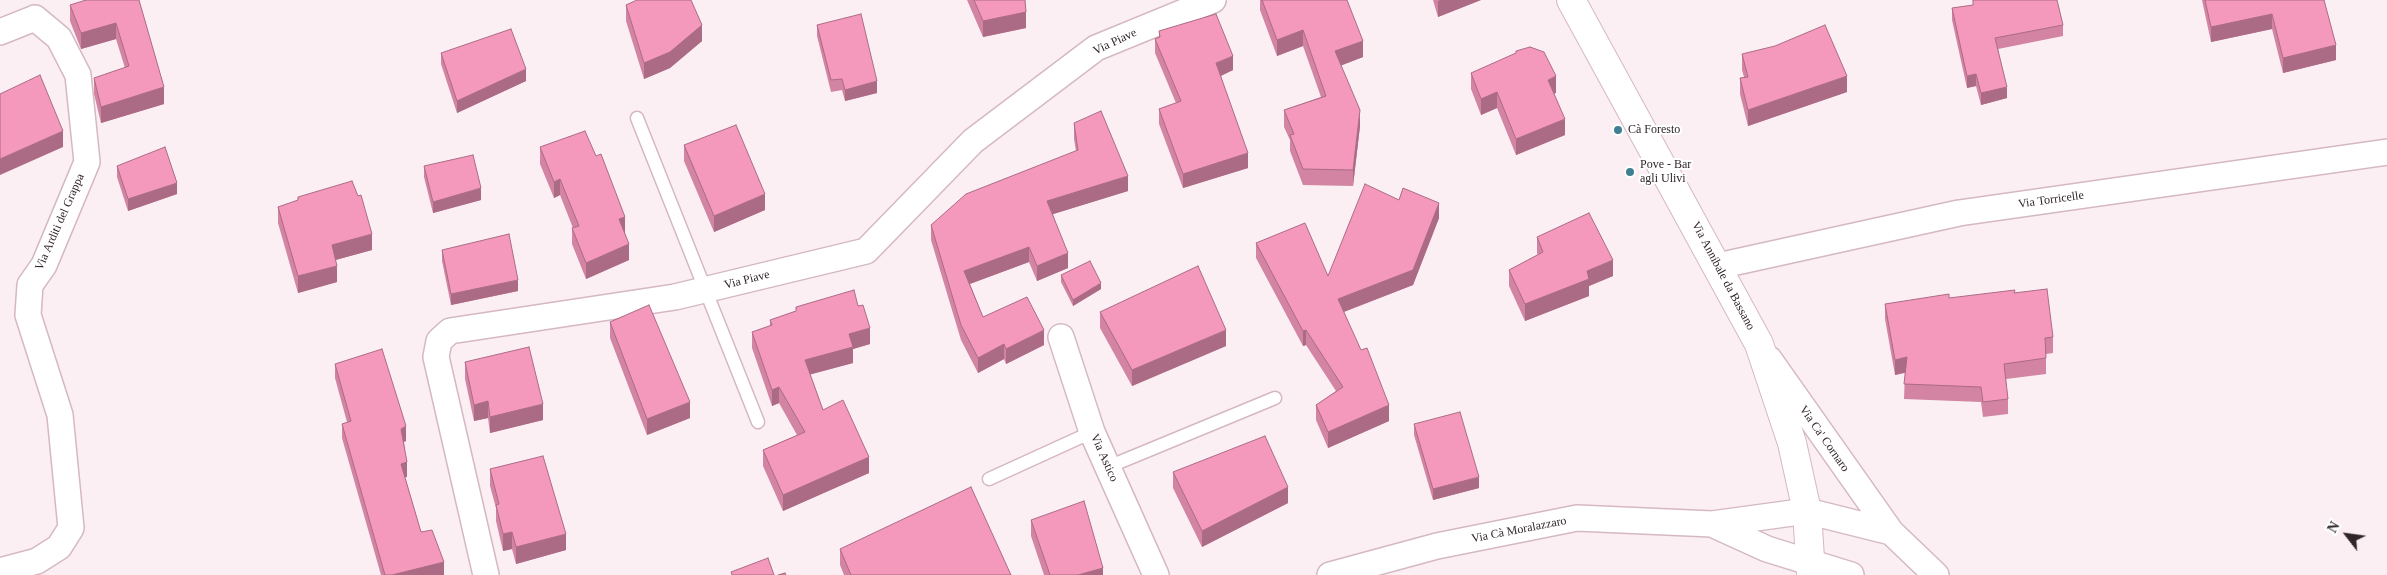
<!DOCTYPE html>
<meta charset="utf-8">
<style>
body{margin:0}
#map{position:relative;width:2387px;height:575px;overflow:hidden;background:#fbeff3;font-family:Georgia,serif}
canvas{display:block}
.north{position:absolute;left:2322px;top:510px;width:50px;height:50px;-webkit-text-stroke:4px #fff;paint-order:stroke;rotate:300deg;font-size:14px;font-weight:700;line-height:20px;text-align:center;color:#302529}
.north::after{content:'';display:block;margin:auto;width:18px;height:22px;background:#302529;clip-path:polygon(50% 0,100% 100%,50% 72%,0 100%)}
</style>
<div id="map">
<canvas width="2387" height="575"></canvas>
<div class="north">N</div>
</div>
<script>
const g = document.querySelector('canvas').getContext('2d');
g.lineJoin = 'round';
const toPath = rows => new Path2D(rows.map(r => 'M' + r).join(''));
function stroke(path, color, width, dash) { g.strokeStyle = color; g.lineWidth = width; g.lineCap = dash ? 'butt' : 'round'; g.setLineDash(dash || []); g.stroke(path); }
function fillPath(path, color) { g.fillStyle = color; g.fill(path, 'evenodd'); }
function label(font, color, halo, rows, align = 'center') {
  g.font = font + ' Georgia,serif'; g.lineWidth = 4; g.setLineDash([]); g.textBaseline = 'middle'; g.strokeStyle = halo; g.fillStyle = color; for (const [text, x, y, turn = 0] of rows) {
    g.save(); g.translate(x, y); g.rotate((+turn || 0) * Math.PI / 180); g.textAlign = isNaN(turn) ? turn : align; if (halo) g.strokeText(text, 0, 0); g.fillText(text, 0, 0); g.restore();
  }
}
const lane = toPath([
 [637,118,758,422],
 [1108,467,1275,398],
 [989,479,1092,432]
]);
const street = toPath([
 [0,32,35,18],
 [1718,266,1959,213,2387,152],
 [1061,337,1092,432,1156,575],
 [1769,359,1891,532,1936,575],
 [1712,524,1767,549,1851,575],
 [0,571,37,561,59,547,71,528,60,415,28,315,30,285,44,265,87,162,78,75,59,38,35,18],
 [486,575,436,357,439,341,450,331,675,297,866,251,973,141,1096,48,1213,0],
 [1330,575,1437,546,1577,518,1712,524,1807,511,1891,532]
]);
const secondary = toPath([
 [1571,0,1759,344,1792,443,1807,511,1811,575]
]);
stroke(lane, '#d5b8c2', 15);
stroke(street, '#d5b8c2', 28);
stroke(secondary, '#d5b8c2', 30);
stroke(lane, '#fff', 12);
stroke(street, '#fff', 25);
stroke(secondary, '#fff', 28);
fillPath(toPath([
 [139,0,164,104,101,123,94,94,94,78,125,68,116,39,81,49,70,21,70,5],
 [967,0,1025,0,1026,28,983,37],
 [1260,0,1347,0,1363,57,1341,65,1360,126,1353,186,1303,185,1290,151,1290,140,1284,127,1284,110,1321,97,1303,46,1277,56,1260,10],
 [1433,0,1481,0,1438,17],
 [2202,0,2324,0,2336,60,2283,73,2272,29,2211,42],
 [626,5,702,41,670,68,644,79,626,21],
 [1952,8,2063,25,2063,36,1998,49,2007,98,1981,105,1976,86,1967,88,1952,20],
 [817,25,877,93,845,101,842,90,831,92,817,36],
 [1159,31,1233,70,1221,76,1248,168,1183,188,1159,124,1159,109,1176,103,1155,53,1155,39,1159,37],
 [441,53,526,81,457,113,441,64],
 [1742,54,1847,92,1748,126,1740,94,1740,78,1744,77,1742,70],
 [1471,73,1556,93,1554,93,1565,135,1516,155,1497,108,1481,115,1471,89],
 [1074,123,1128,191,1053,214,1068,268,1037,281,1029,262,970,284,983,317,1044,345,1006,364,1004,359,978,373,961,340,931,240,931,225,1076,151,1074,139],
 [684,145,765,210,714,232,684,161],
 [540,147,625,233,629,260,586,279,572,244,572,228,573,228,560,195,554,198,540,164],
 [117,166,177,194,128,211,117,177],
 [424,166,481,200,433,213,424,177],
 [298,197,372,250,335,260,337,282,298,293,278,223,278,207,298,201],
 [1439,218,1413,285,1344,312,1389,421,1328,448,1316,420,1316,405,1336,391,1306,345,1303,346,1256,258,1256,243,1328,276],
 [1537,237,1613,276,1589,286,1589,296,1525,321,1509,286,1509,270,1538,255,1537,253],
 [442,250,518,291,451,305,442,261],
 [1061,275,1101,289,1073,306,1061,282],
 [2015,293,2053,337,2053,353,2046,354,2046,374,2006,379,2008,399,2008,414,1983,417,1981,402,1904,399,1905,373,1895,375,1885,319,1885,304],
 [858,306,870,344,853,349,853,363,810,374,823,410,869,473,783,511,763,466,763,450,797,435,779,403,772,406,752,348,752,332,770,326,770,320,796,311,796,307],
 [1100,312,1226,346,1132,386,1100,328],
 [610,322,690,418,647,435,610,338],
 [465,362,543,420,490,433,488,418,474,421,465,379],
 [335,364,406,441,404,442,407,477,405,477,421,532,444,575,381,575,342,438,342,424,347,422,335,378],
 [1414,424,1479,488,1433,500,1414,435],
 [490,469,566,550,516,564,512,549,503,551,496,521,496,508,490,486],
 [1173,472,1288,503,1202,547,1173,488],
 [1031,520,1103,575,1044,575,1031,536],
 [840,549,1011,575,844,575,840,565]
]), '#d284a2');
fillPath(toPath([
 [1441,0,1481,0,1438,17,1438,1],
 [1026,12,1026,28,983,37,983,21],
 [2272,14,2272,29,2211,42,2211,27],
 [116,23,116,39,81,49,81,33],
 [702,25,702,41,670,68,644,79,644,63],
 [1303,30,1303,46,1277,56,1277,40],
 [1363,41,1363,57,1335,68,1335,51],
 [2336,45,2336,60,2283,73,2283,58],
 [1233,56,1233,70,1216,78,1216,63],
 [526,69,526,81,457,113,457,101],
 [1976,74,1976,86,1967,88,1967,76],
 [1556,76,1556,93,1548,96,1548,80],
 [1847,76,1847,92,1748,126,1748,110],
 [877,81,877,93,845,101,845,90],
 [164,87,164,104,101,123,101,107],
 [2007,87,2007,98,1981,105,1981,93],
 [1497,92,1497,108,1481,115,1481,99],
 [1360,110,1360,126,1353,186,1353,170],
 [1565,119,1565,135,1516,155,1516,139],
 [63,131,63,147,0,175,0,159],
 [1248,153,1248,168,1183,188,1183,174],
 [1128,176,1128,191,1047,216,1047,201],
 [560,179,560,195,554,198,554,182],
 [177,183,177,194,128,211,128,199],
 [481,188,481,200,433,213,433,202],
 [765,194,765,210,714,232,714,216],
 [1439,203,1439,218,1413,285,1338,314,1338,299],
 [625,217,625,233,619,235,619,219],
 [372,234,372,250,332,261,332,245],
 [629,244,629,260,586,279,586,263],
 [1029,247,1029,262,964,286,964,271],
 [1068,253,1068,268,1037,281,1037,266],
 [1613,260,1613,276,1589,286,1589,296,1525,321,1525,304,1587,271],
 [337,266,337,282,298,293,298,276],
 [518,280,518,291,451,305,451,294],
 [1101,283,1101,289,1073,306,1073,300],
 [870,328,870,344,853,349,853,363,805,376,805,360,849,334],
 [1044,330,1044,345,1006,364,1006,349],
 [1226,330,1226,346,1132,386,1132,370],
 [1306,330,1306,345,1303,346,1303,331],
 [1004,344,1004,359,978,373,978,358],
 [1907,357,1907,372,1895,375,1895,360],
 [779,387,779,403,772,406,772,390],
 [488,401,488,418,474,421,474,405],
 [690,402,690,418,647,435,647,419],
 [543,404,543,420,490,433,490,417],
 [1389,405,1389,421,1328,448,1328,432],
 [406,426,406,441,401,443,401,429],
 [869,457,869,473,783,511,783,495],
 [407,462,407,477,401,478,401,464],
 [1479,477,1479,488,1433,500,1433,489],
 [1288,487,1288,503,1202,547,1202,531],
 [512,532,512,549,503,551,503,534],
 [566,534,566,550,516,564,516,547],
 [444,562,444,575,392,575],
 [1103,568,1103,575,1078,575]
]), '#ab6b84');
const building = toPath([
 [86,0,139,0,164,87,101,107,94,78,129,66,116,23,81,33,70,5,86,0],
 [637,0,691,0,702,25,670,52,644,63,626,5,637,0],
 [974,0,1025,0,1026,12,983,21,974,0],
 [1262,0,1347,0,1363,41,1335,51,1360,110,1353,170,1303,169,1290,135,1294,134,1284,110,1326,96,1303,30,1277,40,1262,0],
 [1973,0,2057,0,2063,25,1995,38,2007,87,1981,93,1976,74,1967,76,1952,8,1973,5,1973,0],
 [2205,0,2324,0,2336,45,2283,58,2272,14,2211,27,2205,0],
 [861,14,877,81,845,90,842,79,831,80,817,25,861,14],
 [1216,14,1233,56,1216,63,1248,153,1183,174,1159,109,1181,101,1155,39,1160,37,1159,31,1216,14],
 [1825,25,1847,76,1748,110,1740,78,1748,77,1742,54,1775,46,1825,25],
 [511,29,526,69,457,101,441,53,511,29],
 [1530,47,1544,52,1556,76,1548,80,1565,119,1516,139,1497,92,1481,99,1471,73,1516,53,1516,51,1530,47],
 [40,75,63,131,0,159,0,94,40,75],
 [1101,111,1128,176,1047,201,1068,253,1037,266,1029,247,964,271,983,317,1027,297,1044,330,1006,349,1004,344,978,358,961,325,931,225,966,194,1078,150,1074,123,1101,111],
 [736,125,765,194,714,216,684,145,736,125],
 [585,131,596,156,601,154,625,217,619,219,629,244,586,263,572,228,579,226,560,179,554,182,540,147,585,131],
 [165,147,177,183,128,199,117,166,165,147],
 [473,155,481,188,433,202,424,166,473,155],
 [352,181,358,196,361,195,372,234,332,245,337,266,298,276,278,207,298,200,298,197,352,181],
 [1365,184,1399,200,1403,188,1439,203,1413,270,1338,299,1361,350,1367,348,1389,405,1328,432,1316,405,1343,387,1306,330,1303,331,1256,243,1305,223,1328,276,1365,184],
 [1589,213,1613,260,1587,271,1589,279,1525,304,1509,270,1543,252,1537,237,1589,213],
 [509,234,518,280,451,294,442,250,509,234],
 [1090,261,1101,283,1073,300,1061,275,1090,261],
 [1198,266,1226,330,1132,370,1100,312,1198,266],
 [2047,289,2053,337,2045,338,2046,358,2004,364,2008,399,1983,402,1981,387,1904,384,1907,357,1895,360,1885,304,1949,294,1949,298,2015,290,2014,293,2047,289],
 [854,290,858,306,863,305,870,328,849,334,853,347,805,360,823,410,843,400,869,457,783,495,763,450,805,432,779,387,772,390,752,332,772,325,770,320,796,311,796,307,854,290],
 [649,305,690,402,647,419,610,322,649,305],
 [529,347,543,404,490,417,488,401,474,405,465,362,529,347],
 [382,349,406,426,401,429,407,462,401,464,421,532,432,530,444,562,392,575,385,575,342,424,351,421,335,364,382,349],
 [1460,412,1479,477,1433,489,1414,424,1460,412],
 [1265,436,1288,487,1202,531,1173,472,1265,436],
 [543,456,566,534,516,547,512,532,503,534,496,505,499,504,490,469,543,456],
 [971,487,1011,575,851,575,840,549,971,487],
 [1084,501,1103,568,1078,575,1050,575,1031,520,1084,501],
 [768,558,774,575,732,575,731,572,768,558],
 [785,573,786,575,778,575,785,573]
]);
fillPath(building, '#f499bc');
stroke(building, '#ab6b84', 1);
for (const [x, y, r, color] of [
 [1618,130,5,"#3e8091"],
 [1630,172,5,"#3e8091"]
]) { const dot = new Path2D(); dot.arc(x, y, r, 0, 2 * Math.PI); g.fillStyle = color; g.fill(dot); stroke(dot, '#fff', 2); }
label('12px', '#302529', '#fff', [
 ["Via Piave",1115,42,-25],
 ["Via Torricelle",2051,200,-8],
 ["Via Arditi del Grappa",60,222,-66],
 ["Via Annibale da Bassano",1723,276,62],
 ["Via Piave",747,280,-14],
 ["Via Ca' Cornaro",1824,439,55],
 ["Via Astico",1104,458,66],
 ["Via Cà Moralazzaro",1519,530,-11]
]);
label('12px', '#302529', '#fff', [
 ["Cà Foresto",1628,130],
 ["Pove - Bar",1640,165],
 ["agli Ulivi",1640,179]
], 'left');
</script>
